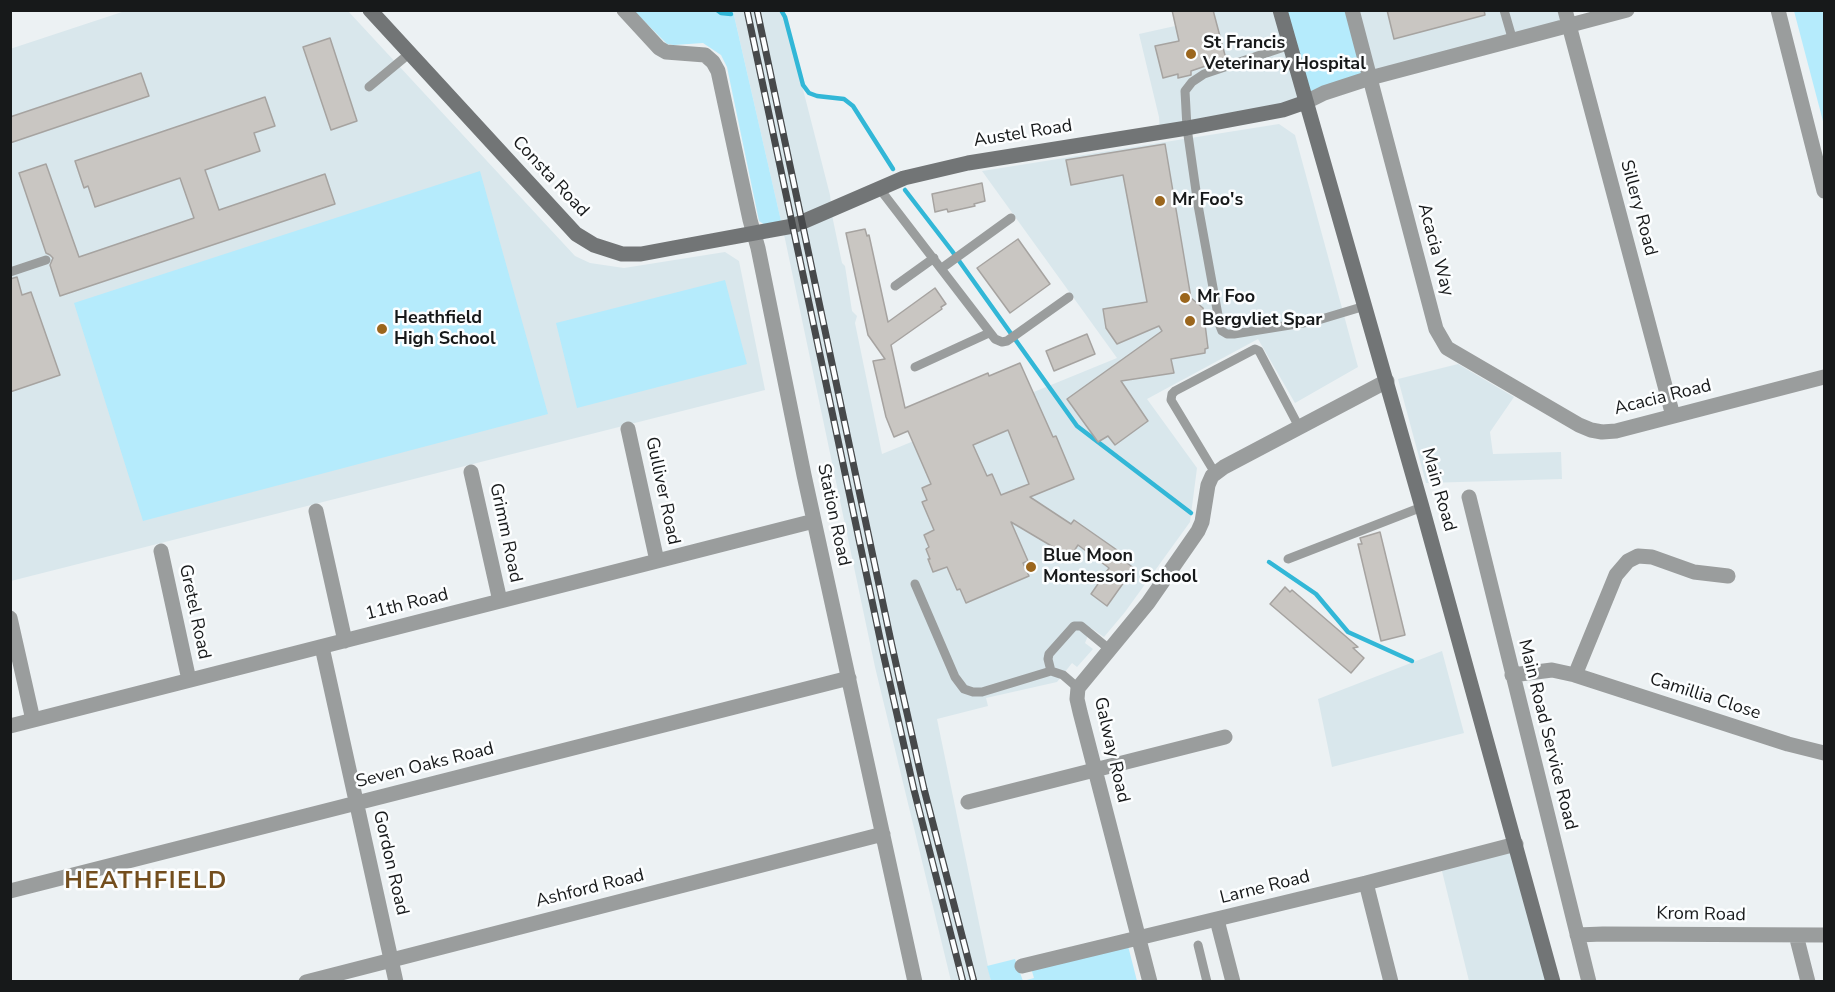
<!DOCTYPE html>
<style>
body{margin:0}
#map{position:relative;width:1835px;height:992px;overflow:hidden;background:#ecf1f3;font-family:"Nunito Sans",sans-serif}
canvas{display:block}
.frame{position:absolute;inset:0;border:12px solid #17191a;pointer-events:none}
</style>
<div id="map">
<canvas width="1835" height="992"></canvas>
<div class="frame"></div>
</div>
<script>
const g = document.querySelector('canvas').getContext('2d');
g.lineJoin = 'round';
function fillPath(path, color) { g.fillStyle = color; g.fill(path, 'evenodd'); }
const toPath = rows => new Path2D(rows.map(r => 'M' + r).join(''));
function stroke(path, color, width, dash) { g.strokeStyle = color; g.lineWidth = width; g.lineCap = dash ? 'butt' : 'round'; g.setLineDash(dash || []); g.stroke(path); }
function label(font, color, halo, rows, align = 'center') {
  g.font = font + ' "Nunito Sans",sans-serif'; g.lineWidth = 5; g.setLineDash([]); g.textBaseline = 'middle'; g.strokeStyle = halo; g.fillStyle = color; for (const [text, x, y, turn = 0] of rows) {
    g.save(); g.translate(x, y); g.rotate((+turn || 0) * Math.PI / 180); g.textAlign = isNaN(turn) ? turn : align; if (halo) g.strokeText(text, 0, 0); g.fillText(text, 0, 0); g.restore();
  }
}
fillPath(toPath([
 [125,11,348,11,575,256,590,263,624,268,725,252,739,261,765,390,11,581,10,49],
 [733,11,783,11,830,195,833,220,842,263,845,266,852,311,857,316,855,323,882,454,1117,358,982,171,1279,124,1295,135,1358,367,1295,403,1258,339,1147,399,1197,468,1190,522,1125,612,1104,637,1091,628,1085,643,1093,649,1077,667,1072,663,1057,682,986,698,988,706,937,719,991,981,951,981,875,667,785,239],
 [1172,11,1280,11,1306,102,1160,132,1159,117,1139,34,1175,26],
 [1352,11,1565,11,1569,26,1370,78],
 [1458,364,1514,397,1490,432,1493,454,1561,452,1562,479,1426,483,1398,379],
 [1442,651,1464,733,1332,767,1318,699],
 [1516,844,1552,981,1469,981,1440,863]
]), '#d9e7ec');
fillPath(toPath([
 [634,11,733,11,781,221,765,225,759,221,727,67,721,55,703,43,674,45,667,44],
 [1281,11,1352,11,1370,78,1306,102],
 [1794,11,1824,11,1824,125],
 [480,171,548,414,143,521,74,303],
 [725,280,747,364,577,408,556,323],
 [1127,942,1137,981,991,981,987,966,1015,959,1023,981,1034,978,1031,968]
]), '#b5ebfc');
stroke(toPath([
 [717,10,721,13,731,14],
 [781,10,785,17,803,85,809,93,817,96,844,99,853,106,893,169],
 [905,190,952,251,1077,426,1191,513],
 [1269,562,1316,594,1348,632,1412,661]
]), '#32b7d7', 4.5);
const building = toPath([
 [1172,10,1213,10,1226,59,1191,71,1191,75,1178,78,1178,74,1163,78,1155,46,1179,41,1172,10],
 [1387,10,1484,10,1485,15,1394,39,1387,10],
 [330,38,357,121,331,130,303,47,330,38],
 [141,73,149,96,10,143,10,117,141,73],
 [265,97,275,126,254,133,260,151,205,170,219,210,325,174,335,204,60,296,50,265,53,258,50,255,46,253,19,173,46,164,79,257,194,218,180,178,95,207,88,186,84,188,75,161,265,97],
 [1165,144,1191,298,1203,308,1208,348,1205,349,1205,353,1171,359,1174,373,1121,381,1148,421,1115,445,1108,436,1098,442,1067,399,1162,331,1159,326,1117,344,1106,328,1103,309,1147,302,1123,175,1071,185,1066,160,1165,144],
 [982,183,985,201,974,204,975,206,948,212,947,209,935,212,932,194,982,183],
 [865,229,867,236,869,235,888,322,935,288,946,304,941,307,942,309,891,345,905,408,988,373,989,376,1020,363,1053,437,1056,436,1074,479,1030,497,1071,524,1074,520,1117,550,1114,554,1134,568,1107,606,1091,594,1109,568,1078,545,1070,557,1011,522,1028,561,1023,563,1029,576,966,603,960,589,957,590,947,567,933,572,928,559,930,559,926,549,929,547,924,535,934,530,922,502,927,500,922,488,931,484,908,431,894,437,886,417,873,361,885,359,868,335,846,233,865,229],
 [1008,430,1029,484,1001,495,992,474,987,476,973,445,1008,430],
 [1018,239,1050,284,1010,313,977,268,1018,239],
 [17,277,22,295,31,292,60,375,10,392,10,279,17,277],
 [1087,334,1095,354,1054,371,1046,351,1087,334],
 [1380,532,1405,635,1381,641,1358,544,1362,544,1360,538,1380,532],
 [1285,587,1290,592,1292,590,1358,647,1353,648,1364,658,1351,673,1270,604,1285,587]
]);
fillPath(building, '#c9c6c2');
stroke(building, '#a6a3a0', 1.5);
stroke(toPath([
 [1504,10,1513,41],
 [1290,45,1204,74,1192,82,1185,91,1187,128,1198,205,1220,326,1222,331,1227,334,1234,334,1315,321,1365,306],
 [369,87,410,53],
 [879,188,995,339,1002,342,1007,341,1069,297],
 [942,268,1011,218],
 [10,272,46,260],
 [895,286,934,258],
 [915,367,989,333],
 [1215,473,1171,400,1172,394,1175,391,1255,349,1259,351,1299,427],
 [1288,559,1422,507],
 [915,584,955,677,964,689,973,692,982,692,1051,671,1063,675,1078,688],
 [1051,671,1048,659,1049,654,1074,626,1081,626,1109,649],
 [1198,945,1207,982]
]), '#9a9d9d', 9);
stroke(toPath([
 [624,10,659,48,666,52,705,55,713,62,718,71,750,220,758,248,804,475,915,982],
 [1352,10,1436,329,1447,348,1579,425,1591,430,1602,432,1616,431,1824,377],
 [1565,10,1673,416],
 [1778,10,1824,191],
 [1306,102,1324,93,1370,78,1627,10],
 [628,429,657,561],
 [471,472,500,601],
 [1469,497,1589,982],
 [316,511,345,641],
 [161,551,189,680],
 [10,618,33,720],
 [322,647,396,982],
 [1512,675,1552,670,1575,675,1788,744,1824,753],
 [1575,675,1616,575,1628,561,1638,556,1652,557,1694,572,1728,576],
 [10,726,814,521],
 [968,802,1225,737],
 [1366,883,1391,982],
 [10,891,849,678],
 [1217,920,1233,982],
 [1577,935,1603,934,1824,935],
 [1796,935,1808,982],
 [1022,966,1366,883,1516,844],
 [306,982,883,834],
 [1150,982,1080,712,1077,699,1078,688,1148,603,1198,531,1202,522,1208,485,1212,476,1224,467,1387,381]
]), '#9a9d9d', 15);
stroke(toPath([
 [370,10,576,234,594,245,622,254,641,254,673,248,793,226,904,178,968,163,1187,128,1283,110,1306,102],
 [1280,10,1422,507,1553,982]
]), '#727576', 15);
const rail = toPath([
 [747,10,882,648,914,790,963,982],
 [757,10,892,646,924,789,974,982]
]);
stroke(rail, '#47494b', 7);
stroke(rail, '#fcfeff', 4.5, [14]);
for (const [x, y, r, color] of [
 [1191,54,6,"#9b661d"],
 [1160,201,6,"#9b661d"],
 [1185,298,6,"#9b661d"],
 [1190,321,6,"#9b661d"],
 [382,329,6,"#9b661d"],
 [1031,567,6,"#9b661d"]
]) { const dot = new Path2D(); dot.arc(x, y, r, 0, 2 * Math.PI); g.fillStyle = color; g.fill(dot); stroke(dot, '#fcfeff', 2); }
label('bold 18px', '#17191a', '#fcfeff', [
 ["St Francis",1203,44],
 ["Veterinary Hospital",1203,65],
 ["Mr Foo's",1172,201],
 ["Mr Foo",1197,298],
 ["Heathfield",394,319],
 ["High School",394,340],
 ["Bergvliet Spar",1202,321],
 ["Blue Moon",1043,557],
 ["Montessori School",1043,578]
], 'left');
label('18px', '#17191a', '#fcfeff', [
 ["Austel Road",1023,134,-9],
 ["Consta Road",550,177,47],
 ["Sillery Road",1638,208,75],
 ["Acacia Way",1435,250,75],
 ["Acacia Road",1663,398,-14],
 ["Main Road",1438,490,74],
 ["Gulliver Road",662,491,78],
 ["Station Road",833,515,78],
 ["Grimm Road",505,533,78],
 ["11th Road",407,605,-14],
 ["Gretel Road",194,612,78],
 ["Camillia Close",1705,697,18],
 ["Main Road Service Road",1547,735,76],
 ["Galway Road",1111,750,77],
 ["Seven Oaks Road",425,766,-14],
 ["Gordon Road",390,863,77],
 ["Larne Road",1265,888,-14],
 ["Ashford Road",590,889,-14],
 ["Krom Road",1701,915,1]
]);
g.letterSpacing = '1.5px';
label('bold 24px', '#734e1e', '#fcfeff', [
 ["HEATHFIELD",146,882]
]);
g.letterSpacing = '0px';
</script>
